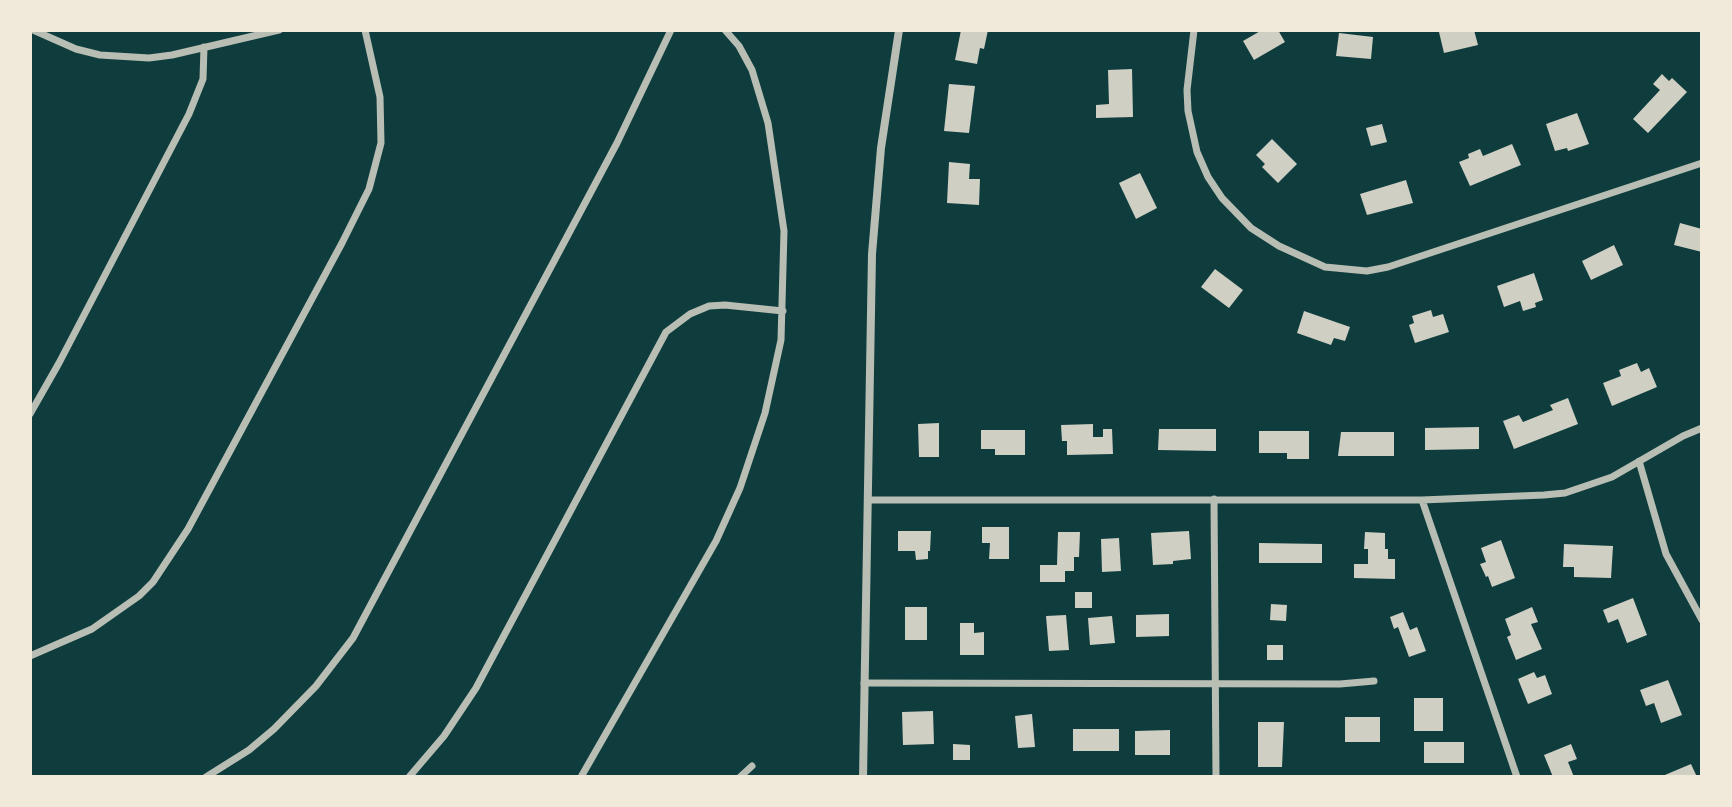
<!DOCTYPE html>
<style>
body{margin:0}
#map{position:relative;width:1732px;height:807px;overflow:hidden;background:#0f3d3e;font-family:"DejaVu Sans",sans-serif}
canvas{display:block}
.frame{position:absolute;inset:0;border:32px solid #f1e9da;pointer-events:none}
</style>
<div id="map">
<canvas width="1732" height="807"></canvas>
<div class="frame"></div>
</div>
<script>
const g = document.querySelector('canvas').getContext('2d');
g.lineJoin = 'round';
function fillPath(path, color) { g.fillStyle = color; g.fill(path, 'evenodd'); }
const toPath = rows => new Path2D(rows.map(r => 'M' + r).join(''));
function stroke(path, color, width, dash) { g.strokeStyle = color; g.lineWidth = width; g.lineCap = dash ? 'butt' : 'round'; g.setLineDash(dash || []); g.stroke(path); }
fillPath(toPath([
 [961,30,988,30,984,49,980,48,977,64,955,60],
 [1262,30,1278,30,1285,42,1254,60,1243,41],
 [1447,30,1474,30,1478,45,1444,53,1439,32],
 [1339,33,1373,37,1371,59,1336,56],
 [1132,69,1133,117,1096,118,1096,105,1109,104,1108,70],
 [1662,74,1669,81,1672,78,1687,92,1648,133,1633,119,1660,90,1653,84],
 [949,84,975,86,969,133,944,131],
 [1577,113,1589,144,1568,151,1567,148,1555,151,1546,124],
 [1382,124,1387,142,1371,146,1366,128],
 [1272,139,1297,164,1278,183,1262,167,1265,164,1256,155],
 [1512,144,1521,165,1470,186,1459,162,1469,158,1468,154,1480,149,1483,156],
 [949,162,970,164,969,179,980,179,979,205,947,203],
 [1140,173,1157,208,1136,219,1119,183],
 [1406,180,1413,203,1367,215,1360,194],
 [1680,223,1702,229,1702,252,1674,245],
 [1614,245,1623,265,1591,280,1582,261],
 [1215,269,1243,290,1229,308,1201,287],
 [1534,273,1543,300,1535,303,1536,307,1523,311,1520,301,1504,307,1497,286],
 [1431,310,1433,317,1443,314,1449,332,1415,343,1409,325,1414,323,1412,316],
 [1304,311,1350,327,1345,341,1334,338,1331,345,1297,333],
 [1637,363,1641,372,1649,368,1657,387,1612,406,1603,383,1621,376,1619,370],
 [1568,398,1578,424,1514,449,1503,421,1519,415,1523,422,1553,410,1550,405],
 [939,423,939,457,919,457,918,424],
 [1093,424,1093,437,1103,437,1103,429,1112,429,1113,454,1067,455,1067,441,1062,441,1061,425],
 [1479,427,1479,449,1425,450,1425,428],
 [1159,429,1216,429,1216,451,1158,450],
 [981,430,1025,430,1025,455,995,455,995,449,981,449],
 [1259,431,1309,431,1309,459,1287,459,1287,453,1259,453],
 [1341,432,1394,432,1394,456,1338,456],
 [982,527,1009,527,1009,559,989,559,990,543,982,543],
 [898,531,931,531,930,551,928,551,928,559,916,560,915,551,898,551],
 [1189,531,1191,559,1173,561,1173,564,1153,565,1151,533],
 [1058,532,1080,532,1079,557,1074,557,1074,571,1065,571,1065,582,1040,582,1040,565,1057,565],
 [1365,532,1385,533,1385,549,1388,549,1388,559,1395,559,1395,579,1354,578,1354,564,1368,564,1368,549,1364,549],
 [1119,538,1121,571,1102,572,1101,539],
 [1501,540,1515,578,1492,587,1488,576,1486,577,1480,564,1486,562,1481,548],
 [1259,543,1322,544,1322,563,1259,563],
 [1564,544,1613,546,1611,578,1574,577,1574,567,1563,567],
 [1075,592,1092,592,1092,608,1075,608],
 [1633,598,1647,635,1627,643,1618,619,1608,623,1603,610],
 [1271,604,1287,605,1286,621,1270,620],
 [905,607,927,607,927,640,905,640],
 [1532,607,1538,622,1531,624,1542,649,1516,660,1507,637,1511,635,1505,619],
 [1403,612,1410,630,1417,627,1426,651,1409,657,1398,627,1394,629,1390,617],
 [1169,614,1169,636,1136,637,1136,615],
 [1066,615,1069,650,1049,651,1046,616],
 [1112,616,1115,643,1090,645,1088,618],
 [960,623,974,623,974,633,984,632,984,655,960,655],
 [1267,645,1283,645,1283,660,1267,660],
 [1534,672,1537,678,1545,675,1552,694,1528,704,1518,679],
 [1668,680,1682,715,1661,723,1654,703,1646,706,1640,690],
 [1414,698,1443,698,1443,731,1414,731],
 [933,711,934,744,903,745,902,712],
 [1032,714,1035,747,1018,748,1015,716],
 [1345,717,1380,717,1380,742,1345,742],
 [1258,722,1284,722,1282,767,1258,767],
 [1073,729,1119,729,1119,751,1073,751],
 [1170,730,1170,755,1135,755,1135,731],
 [1424,742,1464,742,1464,763,1424,763],
 [953,744,970,745,970,760,953,760],
 [1571,744,1577,759,1568,762,1574,777,1553,777,1544,755],
 [1691,764,1697,777,1660,777]
]), '#cfcfc3');
stroke(toPath([
 [33,30,76,49,100,55,149,58,172,55,279,30],
 [1194,30,1187,90,1188,111,1197,152,1208,177,1222,198,1251,228,1279,246,1325,267,1367,271,1388,267,1702,163],
 [30,414,59,363,189,114,203,79,204,47],
 [1639,461,1666,554,1702,620],
 [1214,499,1216,777],
 [868,500,1422,500,1544,495,1565,493,1612,477,1683,436,1702,428],
 [1422,500,1517,777],
 [30,656,92,629,139,596,153,582,188,529,342,243,369,189,381,143,380,97,365,30],
 [864,683,1340,684,1374,681],
 [206,777,249,750,274,729,316,686,353,638,617,143,671,30],
 [409,777,444,736,476,688,666,332,690,314,709,306,725,305,783,311],
 [581,777,716,541,740,488,765,413,781,340,784,231,768,123,752,70,739,46,725,30],
 [740,777,752,766]
]), '#b8beb3', 7);
stroke(toPath([
 [863,777,872,254,881,148,899,30]
]), '#b8beb3', 8);
</script>
